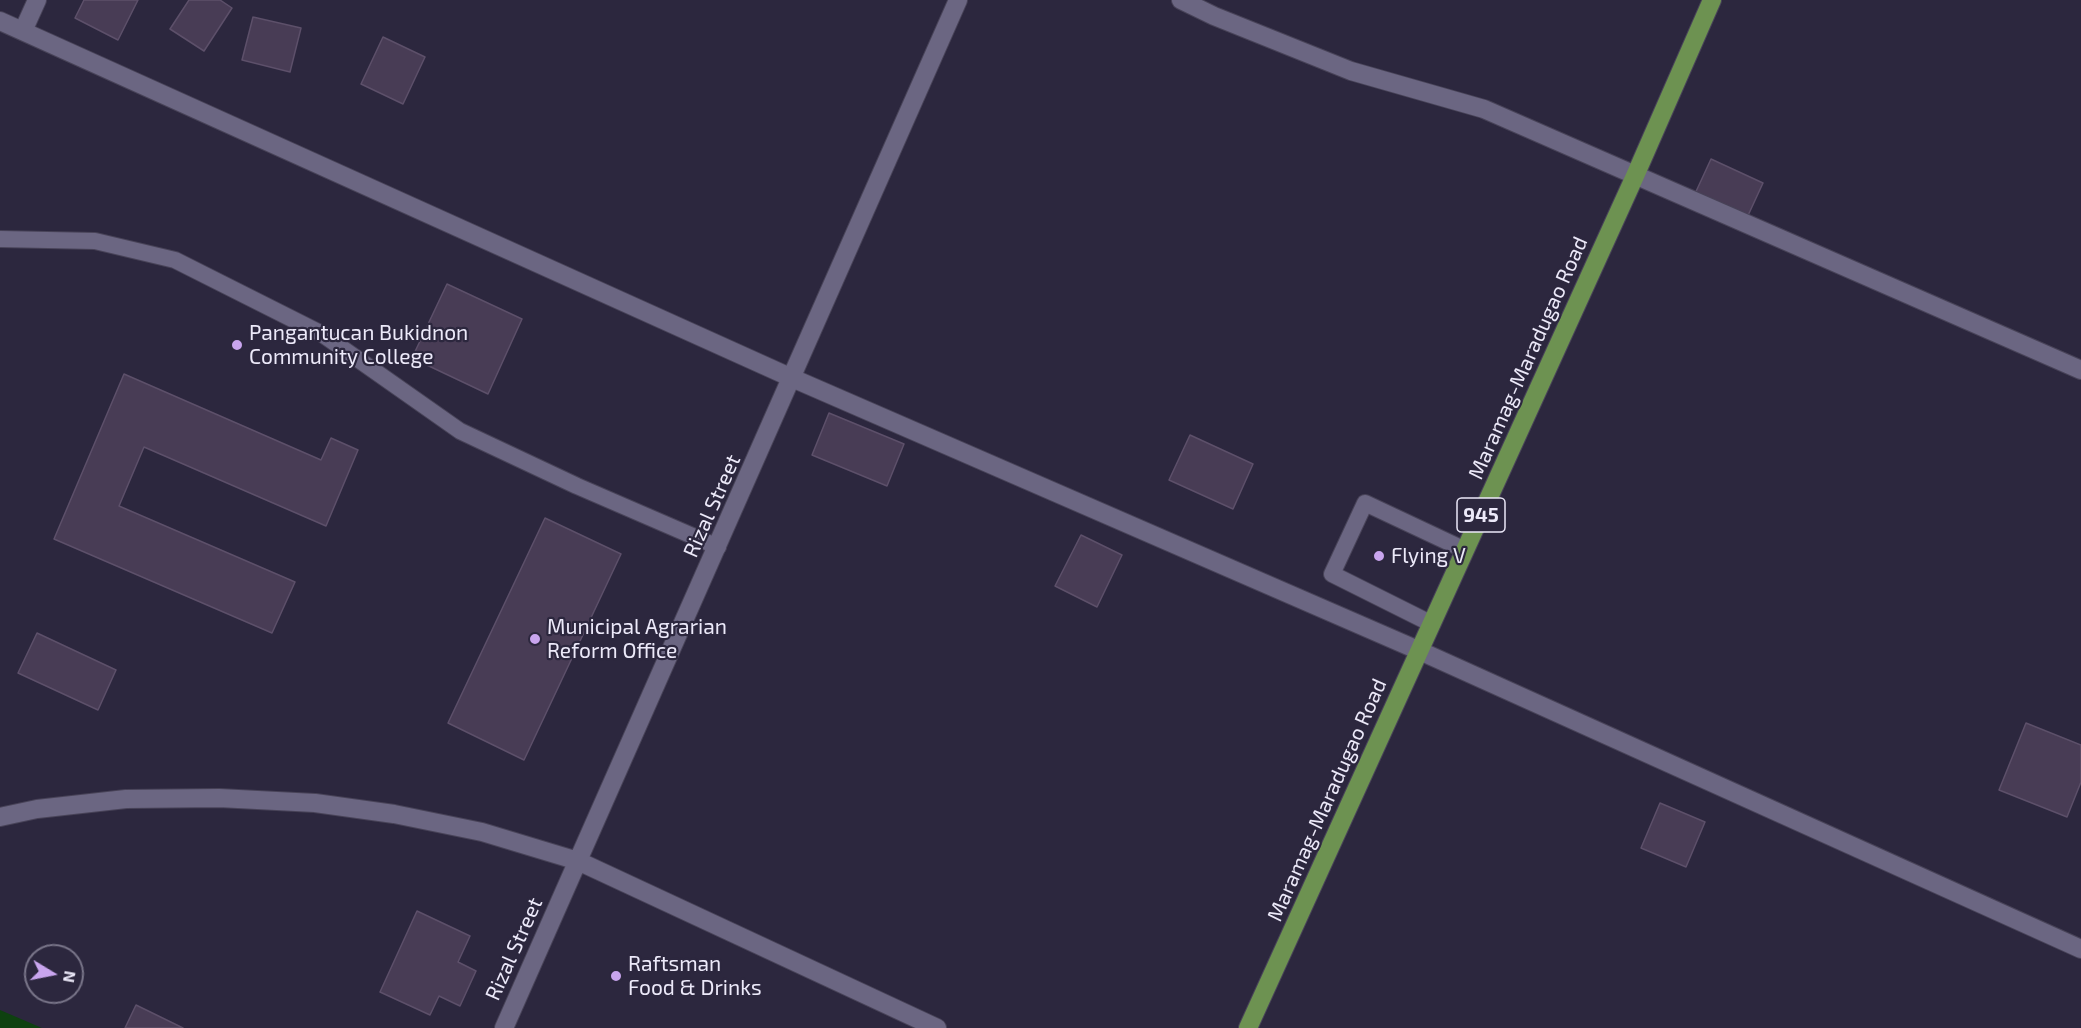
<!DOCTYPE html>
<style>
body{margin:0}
#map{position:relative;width:2081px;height:1028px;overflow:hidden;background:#2c273e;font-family:"Exo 2",sans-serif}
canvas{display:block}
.north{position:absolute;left:24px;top:944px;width:60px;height:60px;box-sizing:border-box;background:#2c273e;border:2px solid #797589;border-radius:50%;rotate:100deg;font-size:16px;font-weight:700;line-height:24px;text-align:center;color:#ece9f9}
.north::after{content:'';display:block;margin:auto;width:21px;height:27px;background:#c9a5ee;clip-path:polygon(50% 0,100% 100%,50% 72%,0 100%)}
</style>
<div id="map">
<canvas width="2081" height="1028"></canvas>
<div class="north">N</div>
</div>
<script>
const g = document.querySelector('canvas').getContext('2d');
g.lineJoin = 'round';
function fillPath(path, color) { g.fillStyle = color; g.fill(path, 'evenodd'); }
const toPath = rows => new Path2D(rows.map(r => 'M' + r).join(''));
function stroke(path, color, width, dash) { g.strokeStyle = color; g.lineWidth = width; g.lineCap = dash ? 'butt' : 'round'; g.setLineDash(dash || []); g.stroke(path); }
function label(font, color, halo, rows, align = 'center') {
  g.font = font + ' "Exo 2",sans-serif'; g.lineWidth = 4.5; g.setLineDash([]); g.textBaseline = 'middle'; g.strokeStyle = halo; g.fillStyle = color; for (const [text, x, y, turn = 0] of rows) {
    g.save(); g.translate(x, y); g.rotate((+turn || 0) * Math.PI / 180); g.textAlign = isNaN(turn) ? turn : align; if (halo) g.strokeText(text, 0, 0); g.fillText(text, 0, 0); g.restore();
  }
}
fillPath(toPath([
 [0,1010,42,1028,0,1028]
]), '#0e4110');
const building = toPath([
 [84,0,138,0,118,40,75,18,84,0],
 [189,0,220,0,232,8,204,51,170,29,189,0],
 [253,17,301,28,290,72,242,60,253,17],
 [383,37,425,57,403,104,361,84,383,37],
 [1711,159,1763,183,1745,222,1693,198,1711,159],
 [447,284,522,319,488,394,412,358,447,284],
 [124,374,321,460,331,438,358,450,326,526,144,447,119,506,295,582,272,633,54,539,124,374],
 [829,413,904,444,887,486,812,455,829,413],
 [1190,435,1253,464,1233,509,1169,480,1190,435],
 [545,518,621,554,524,760,448,723,545,518],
 [1081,535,1122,555,1097,607,1055,586,1081,535],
 [37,633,116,670,98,710,18,673,37,633],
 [2026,723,2081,745,2081,782,2067,817,1999,790,2026,723],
 [1660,803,1705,822,1686,867,1641,848,1660,803],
 [417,911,470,936,458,962,476,971,460,1006,439,996,430,1015,380,992,417,911],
 [136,1005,183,1028,125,1028,136,1005]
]);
fillPath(building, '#483c55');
stroke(building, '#5d506a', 1.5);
const service = toPath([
 [0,239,95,241,175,260,322,334,460,431,577,486,718,547],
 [1432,624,1332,574,1365,503,1465,550]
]);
const minor = toPath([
 [1181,0,1214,16,1351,71,1484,109,2081,370],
 [0,21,792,378,1420,651,2081,949],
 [23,31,37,0],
 [0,817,37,809,126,799,219,798,315,803,394,814,482,832,578,861,937,1028],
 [504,1028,958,0]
]);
const primary = toPath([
 [1248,1028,1635,176,1712,0]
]);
stroke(service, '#484358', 18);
stroke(minor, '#484358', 20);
stroke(primary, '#484358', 20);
stroke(service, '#6b6682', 16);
stroke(minor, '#6b6682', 18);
stroke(primary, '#6d9251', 18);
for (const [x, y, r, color] of [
 [237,345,6,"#c9a5ee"],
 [1379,556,6,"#c9a5ee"],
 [535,639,6,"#c9a5ee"],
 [616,976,6,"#c9a5ee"]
]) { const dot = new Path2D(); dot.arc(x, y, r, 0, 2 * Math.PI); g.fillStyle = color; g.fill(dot); stroke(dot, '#2c273e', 2); }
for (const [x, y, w] of [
 [1481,515,48]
]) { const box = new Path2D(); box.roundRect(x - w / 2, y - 17, w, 34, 4.5); g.fillStyle = '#2c273e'; g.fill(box); stroke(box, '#ece9f9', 1.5); }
label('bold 20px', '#ece9f9', null, [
 ["945",1481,515]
]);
label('21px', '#ece9f9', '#2c273e', [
 ["Pangantucan Bukidnon",249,333],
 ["Community College",249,357],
 ["Flying V",1391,556],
 ["Municipal Agrarian",547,627],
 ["Reform Office",547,651],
 ["Raftsman",628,964],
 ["Food & Drinks",628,988]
], 'left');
label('21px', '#ece9f9', '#2c273e', [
 ["Maramag-Maradugao Road",1528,358,-66],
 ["Rizal Street",712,506,-66],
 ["Maramag-Maradugao Road",1327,800,-66],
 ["Rizal Street",514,949,-66]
]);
</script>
